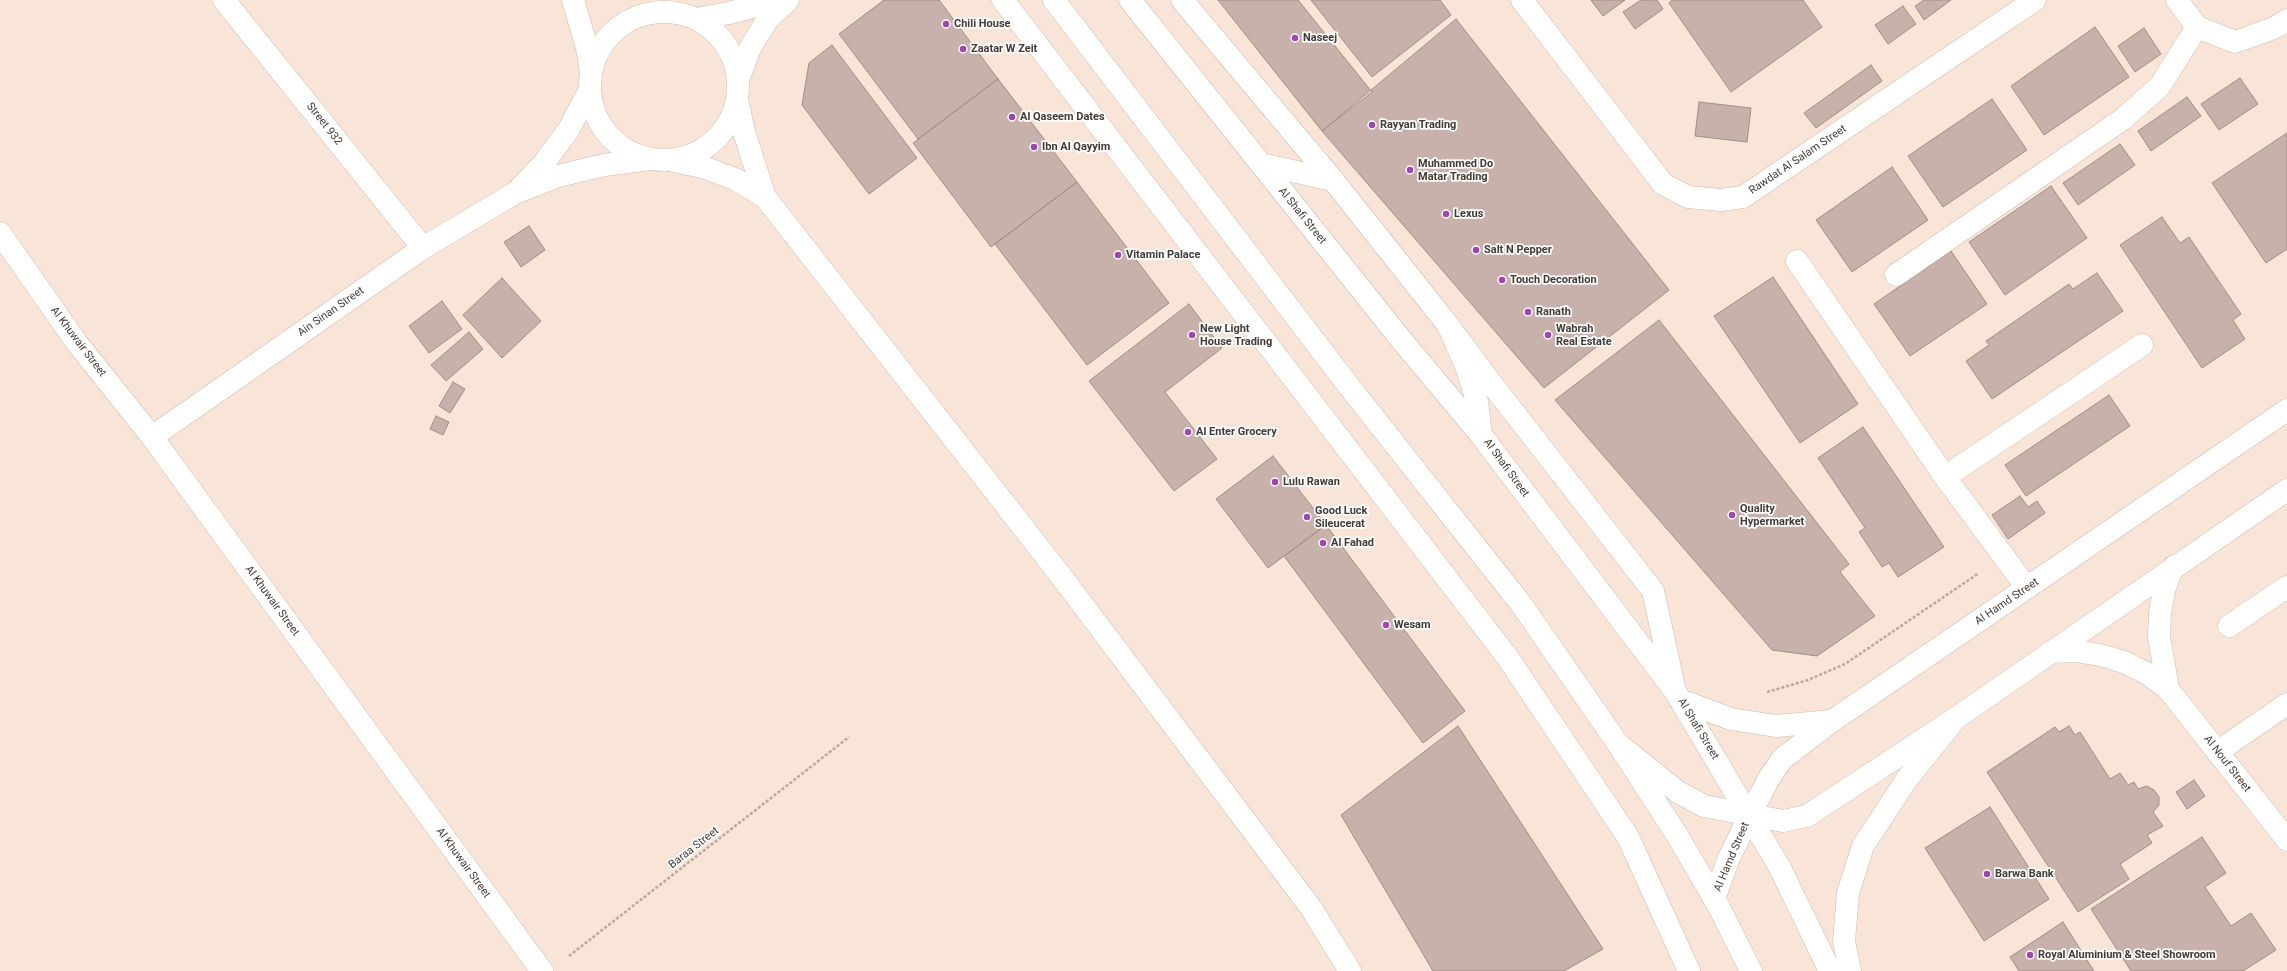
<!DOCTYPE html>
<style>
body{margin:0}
canvas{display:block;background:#f9e5d8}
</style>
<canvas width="2287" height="971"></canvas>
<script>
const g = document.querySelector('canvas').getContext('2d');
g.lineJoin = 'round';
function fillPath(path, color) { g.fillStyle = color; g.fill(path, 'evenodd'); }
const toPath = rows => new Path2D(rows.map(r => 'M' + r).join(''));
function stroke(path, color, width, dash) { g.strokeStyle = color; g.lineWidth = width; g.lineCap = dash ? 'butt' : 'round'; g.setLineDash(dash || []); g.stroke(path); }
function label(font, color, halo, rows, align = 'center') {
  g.font = font + ' Roboto,sans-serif'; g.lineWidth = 3.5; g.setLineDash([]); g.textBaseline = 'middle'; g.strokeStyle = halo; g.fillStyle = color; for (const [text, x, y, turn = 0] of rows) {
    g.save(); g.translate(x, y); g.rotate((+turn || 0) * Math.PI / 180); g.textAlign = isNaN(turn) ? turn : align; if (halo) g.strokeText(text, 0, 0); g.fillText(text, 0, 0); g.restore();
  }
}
const building = toPath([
 [884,0,939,0,998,79,918,139,839,34,884,0],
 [1218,0,1298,0,1372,92,1322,131,1218,0],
 [1311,0,1440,0,1451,15,1372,77,1311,0],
 [1591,0,1625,0,1603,16,1591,0],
 [1641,0,1657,0,1663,9,1635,29,1623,12,1641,0],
 [1672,0,1803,0,1822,27,1731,92,1669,3,1672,0],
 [1924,0,1951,0,1924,20,1915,6,1924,0],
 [1903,6,1916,24,1888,44,1875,25,1903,6],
 [1456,19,1669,290,1544,388,1322,131,1456,19],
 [2095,27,2129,77,2044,135,2011,86,2095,27],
 [2144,28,2161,54,2135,72,2118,46,2144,28],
 [832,45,917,158,869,194,802,105,809,63,832,45],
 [1871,65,1882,81,1816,128,1804,113,1871,65],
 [2240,78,2258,104,2219,130,2201,104,2240,78],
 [998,79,1077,182,991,247,913,143,998,79],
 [2187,97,2201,116,2151,151,2138,131,2187,97],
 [1992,99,2027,150,1943,207,1908,156,1992,99],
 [1699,102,1751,108,1747,142,1695,136,1699,102],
 [2287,133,2287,249,2266,263,2212,183,2287,133],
 [2120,144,2135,165,2078,205,2063,183,2120,144],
 [1892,167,1928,220,1852,272,1816,220,1892,167],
 [1077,182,1169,303,1087,365,995,244,1077,182],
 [2051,186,2087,238,2005,295,1969,242,2051,186],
 [2162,217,2180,243,2189,237,2241,314,2233,320,2245,339,2202,368,2120,245,2162,217],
 [529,226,545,250,521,267,504,242,529,226],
 [1951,251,1987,304,1910,356,1874,304,1951,251],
 [2097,273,2123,311,1992,399,1966,361,1989,345,1986,341,2069,284,2073,289,2097,273],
 [1773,277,1858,404,1800,443,1714,316,1773,277],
 [502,278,541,321,502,358,463,315,502,278],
 [442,301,462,329,429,353,409,326,442,301],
 [1189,304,1222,348,1165,392,1217,459,1174,491,1089,381,1189,304],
 [1659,320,1849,564,1840,572,1875,616,1817,656,1772,650,1555,400,1659,320],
 [469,332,483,349,446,381,431,365,469,332],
 [453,382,465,389,450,413,439,406,453,382],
 [2109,395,2130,426,2026,496,2005,465,2109,395],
 [436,416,449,422,443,435,430,429,436,416],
 [1863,427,1944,547,1898,577,1889,563,1882,567,1859,532,1865,528,1818,458,1863,427],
 [1273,456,1326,525,1268,568,1216,499,1273,456],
 [2020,496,2028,507,2037,501,2045,513,2008,539,1992,515,2020,496],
 [1326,525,1465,711,1423,743,1284,556,1326,525],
 [1458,726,1603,949,1564,971,1433,971,1341,815,1458,726],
 [2069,726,2075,735,2080,732,2110,779,2120,773,2128,785,2134,782,2138,789,2147,786,2154,790,2159,797,2159,805,2153,812,2163,826,2147,835,2152,843,2120,864,2129,879,2078,912,1987,772,2055,727,2059,732,2069,726],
 [2194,780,2205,796,2187,809,2176,792,2194,780],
 [1990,807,2049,899,1984,941,1925,848,1990,807],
 [2202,837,2226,873,2205,887,2231,926,2251,913,2276,950,2243,971,2131,971,2091,909,2202,837],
 [2063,922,2094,971,2019,971,2010,957,2063,922]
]);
fillPath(building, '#c7b1aa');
stroke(building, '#a28c86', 1);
const minor = toPath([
 [224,0,423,248],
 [573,0,587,48,591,72],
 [1003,0,1508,658,1628,837,1689,971],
 [1182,0,1333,180,1448,325,1491,383,1653,591,1675,691],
 [1522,0,1663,184,1688,197,1721,200,1743,197,2035,0],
 [2177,0,2197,27,2235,42,2274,28,2287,20],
 '590 86a74 74 0 1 1 148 0a74 74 0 1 1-148 0Z',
 [696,19,729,13,779,0],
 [738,80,750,48,768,19,788,0],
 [737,99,744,132,765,197,1061,576,1311,908,1350,971],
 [673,161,703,167,735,179,765,197],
 [520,188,544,163,569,129,589,91],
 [0,233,77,343,152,437,542,971],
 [1797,261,1945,477,2027,588],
 [1896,275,2123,119,2160,86,2197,27],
 [152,437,423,248,515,193,558,176,604,165,650,159],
 [1945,477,2142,345],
 [2229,626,2287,587],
 [2050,652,2075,651,2100,655,2124,662,2148,674,2168,689,2287,840],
 [2168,689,2159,637,2160,613,2164,590,2173,567],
 [1622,747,1678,792,1704,806,1783,821,1807,816,1956,718,2287,490],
 [2217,752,2287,704],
 [1714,899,1728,860,1750,815,1768,780,1782,759,1832,721,2287,410]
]);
const major = toPath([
 [1054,0,1348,385,1521,604,1618,744,1677,835,1719,907,1751,971],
 [1130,0,1403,342,1481,435,1675,691,1780,868,1830,971],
 [1261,164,1333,180],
 [1448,325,1466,366,1477,401,1481,435],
 [1680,700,1731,719,1776,726,1832,721],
 [1850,971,1844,941,1848,893,1863,846,1907,779,1956,718]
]);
stroke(minor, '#cebbae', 23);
stroke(major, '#cebbae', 23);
stroke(toPath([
 [1767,692,1808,680,1845,664,1979,573],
 [569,956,849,737]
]), '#b7a79d', 2.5, [3, 2]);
stroke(minor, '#fff', 22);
stroke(major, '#fff', 22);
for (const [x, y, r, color] of [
 [946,24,4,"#a146b1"],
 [1295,38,4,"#a146b1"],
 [963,49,4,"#a146b1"],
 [1012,117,4,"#a146b1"],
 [1372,125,4,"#a146b1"],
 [1034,147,4,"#a146b1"],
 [1410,170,4,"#a146b1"],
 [1446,214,4,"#a146b1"],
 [1476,250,4,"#a146b1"],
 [1118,255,4,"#a146b1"],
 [1502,280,4,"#a146b1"],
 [1528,312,4,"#a146b1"],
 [1192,335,4,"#a146b1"],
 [1548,335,4,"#a146b1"],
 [1188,432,4,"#a146b1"],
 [1275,482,4,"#a146b1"],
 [1732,515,4,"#a146b1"],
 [1307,517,4,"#a146b1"],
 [1323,543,4,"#a146b1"],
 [1386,625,4,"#a146b1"],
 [1987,874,4,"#a146b1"],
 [2030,955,4,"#a146b1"]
]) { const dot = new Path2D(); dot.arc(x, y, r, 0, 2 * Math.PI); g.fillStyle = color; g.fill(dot); stroke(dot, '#fff', 1.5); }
label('bold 11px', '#423a35', '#fff', [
 ["Chili House",954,24],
 ["Naseej",1303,38],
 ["Zaatar W Zeit",971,49],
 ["Al Qaseem Dates",1020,117],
 ["Rayyan Trading",1380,125],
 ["Ibn Al Qayyim",1042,147],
 ["Muhammed Do",1418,164],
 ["Matar Trading",1418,177],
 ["Lexus",1454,214],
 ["Salt N Pepper",1484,250],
 ["Vitamin Palace",1126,255],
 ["Touch Decoration",1510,280],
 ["Ranath",1536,312],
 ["New Light",1200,329],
 ["House Trading",1200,342],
 ["Wabrah",1556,329],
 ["Real Estate",1556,342],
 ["Al Enter Grocery",1196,432],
 ["Lulu Rawan",1283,482],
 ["Quality",1740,509],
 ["Hypermarket",1740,522],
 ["Good Luck",1315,511],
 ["Sileucerat",1315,524],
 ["Al Fahad",1331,543],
 ["Wesam",1394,625],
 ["Barwa Bank",1995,874],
 ["Royal Aluminium & Steel Showroom",2038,955]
], 'left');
label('11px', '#423a35', '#fff', [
 ["Street 932",324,124,52],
 ["Rawdat Al Salam Street",1798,160,-34],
 ["Al Shafi Street",1302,216,51],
 ["Ain Sinan Street",331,312,-35],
 ["Al Khuwair Street",78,342,53],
 ["Al Shafi Street",1506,468,54],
 ["Al Khuwair Street",272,601,54],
 ["Al Hamd Street",2007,602,-34],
 ["Al Shafi Street",1698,729,59],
 ["Al Nouf Street",2227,764,52],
 ["Baraa Street",694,848,-38],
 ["Al Hamd Street",1732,857,-67],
 ["Al Khuwair Street",463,863,54]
]);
</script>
